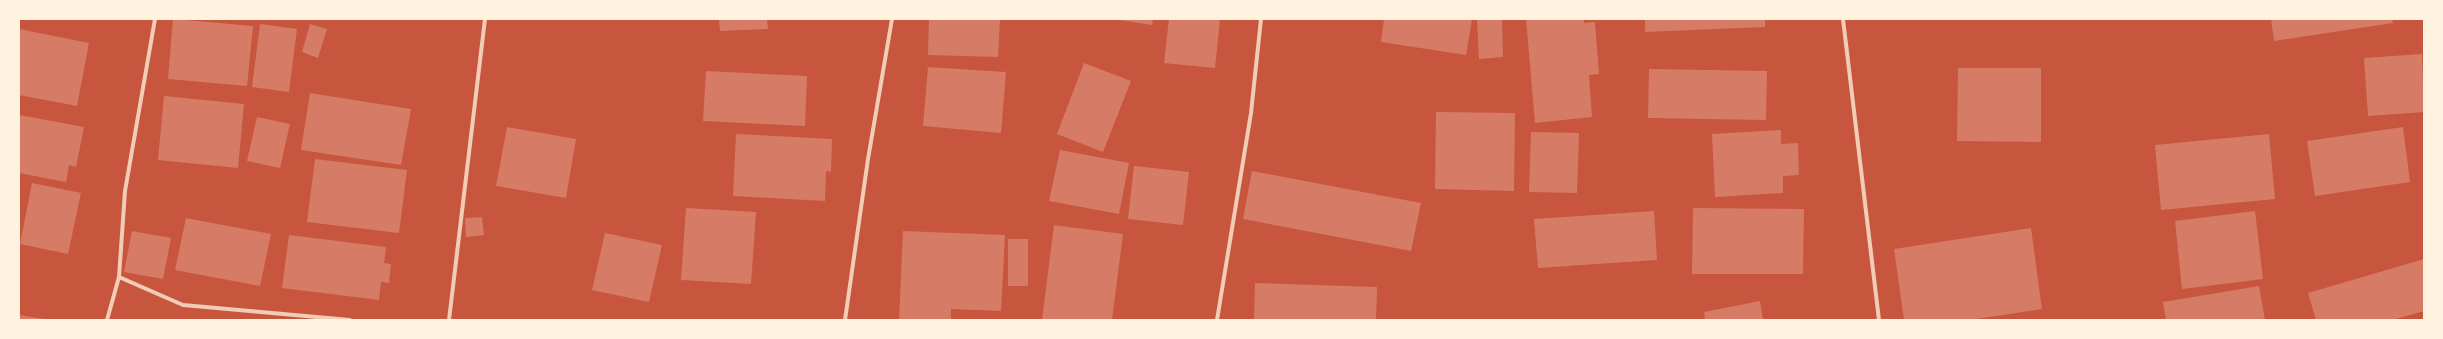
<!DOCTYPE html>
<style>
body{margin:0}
#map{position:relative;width:2443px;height:339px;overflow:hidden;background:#c8553d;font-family:Figtree,sans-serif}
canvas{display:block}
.frame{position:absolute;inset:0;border:20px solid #fff3e0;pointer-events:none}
</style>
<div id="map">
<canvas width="2443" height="339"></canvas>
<div class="frame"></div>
</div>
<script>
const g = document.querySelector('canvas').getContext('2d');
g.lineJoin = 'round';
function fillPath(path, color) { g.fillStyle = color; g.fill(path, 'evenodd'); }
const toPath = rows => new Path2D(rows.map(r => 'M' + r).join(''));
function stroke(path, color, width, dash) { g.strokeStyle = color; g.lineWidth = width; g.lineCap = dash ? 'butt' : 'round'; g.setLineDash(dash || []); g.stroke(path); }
fillPath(toPath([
 [173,19,253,26,247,86,168,79],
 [719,19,767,19,768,29,720,31],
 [929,19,1000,19,998,57,928,55],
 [1113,19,1153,19,1152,25],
 [1169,19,1220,19,1215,68,1164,63],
 [1384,19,1472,19,1466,55,1381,42],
 [1477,19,1502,19,1503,57,1479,59],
 [1526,19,1584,19,1584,23,1595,22,1599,74,1589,75,1592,117,1535,123],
 [1645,19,1765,19,1765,27,1645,32],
 [2271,19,2392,19,2393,23,2274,41],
 [260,24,297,29,289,92,252,87],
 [310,24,327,29,318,58,302,52],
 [19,29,89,43,77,106,19,95],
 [2422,54,2424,112,2368,116,2364,58],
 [1084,63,1131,81,1103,152,1057,134],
 [928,67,1006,72,1001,133,923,126],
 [1958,68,2041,68,2041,142,1957,141],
 [1649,69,1767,71,1766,120,1648,118],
 [706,71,807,76,805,126,703,121],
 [310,93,411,109,401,165,301,150],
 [164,96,244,104,238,168,158,160],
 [1436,112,1515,113,1514,191,1435,189],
 [19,115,84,127,76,167,69,165,66,182,19,173],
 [257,117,290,124,280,168,247,161],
 [507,127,576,139,566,198,496,186],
 [2403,127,2410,182,2315,196,2307,141],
 [1781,130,1781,144,1798,143,1799,175,1783,176,1783,193,1715,197,1712,134],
 [1531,132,1579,133,1577,193,1529,192],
 [736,134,832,139,831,172,826,171,825,201,733,196],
 [2269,134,2275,199,2161,210,2155,145],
 [1060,150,1129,163,1119,214,1049,201],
 [315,159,407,170,399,233,307,222],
 [1134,166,1189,172,1183,225,1128,219],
 [1252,171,1421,203,1411,251,1243,219],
 [32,183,81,193,68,254,20,244],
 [686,208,756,212,751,284,681,280],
 [1693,208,1804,209,1803,274,1692,274],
 [1654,211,1657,260,1538,268,1534,219],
 [2255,211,2263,279,2182,289,2175,221],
 [482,217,484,235,466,237,465,218],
 [186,218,271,234,260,286,175,270],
 [1054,225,1123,234,1112,320,1042,320],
 [2031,228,2042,309,1970,320,1904,320,1894,249],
 [132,231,171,238,163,279,124,272],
 [903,231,1005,235,1001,311,951,309,951,320,899,320],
 [605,233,662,245,649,302,592,290],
 [289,235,386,247,384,263,391,264,389,283,381,282,379,300,282,288],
 [1008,239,1028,239,1028,286,1008,286],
 [2424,259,2424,311,2392,320,2316,320,2308,293],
 [1255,283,1377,287,1376,320,1254,320],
 [2259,286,2265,320,2166,320,2163,302],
 [1760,301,1763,320,1705,320,1704,312],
 [19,315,44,319,44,320,19,320]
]), '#d67c66');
stroke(toPath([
 [1843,19,1879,320],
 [119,277,183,305,350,320],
 [107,320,119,277,125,191,155,19],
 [449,320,485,19],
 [845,320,868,159,892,19],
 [1217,320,1251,113,1261,19]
]), '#f1ccb7', 4);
</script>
